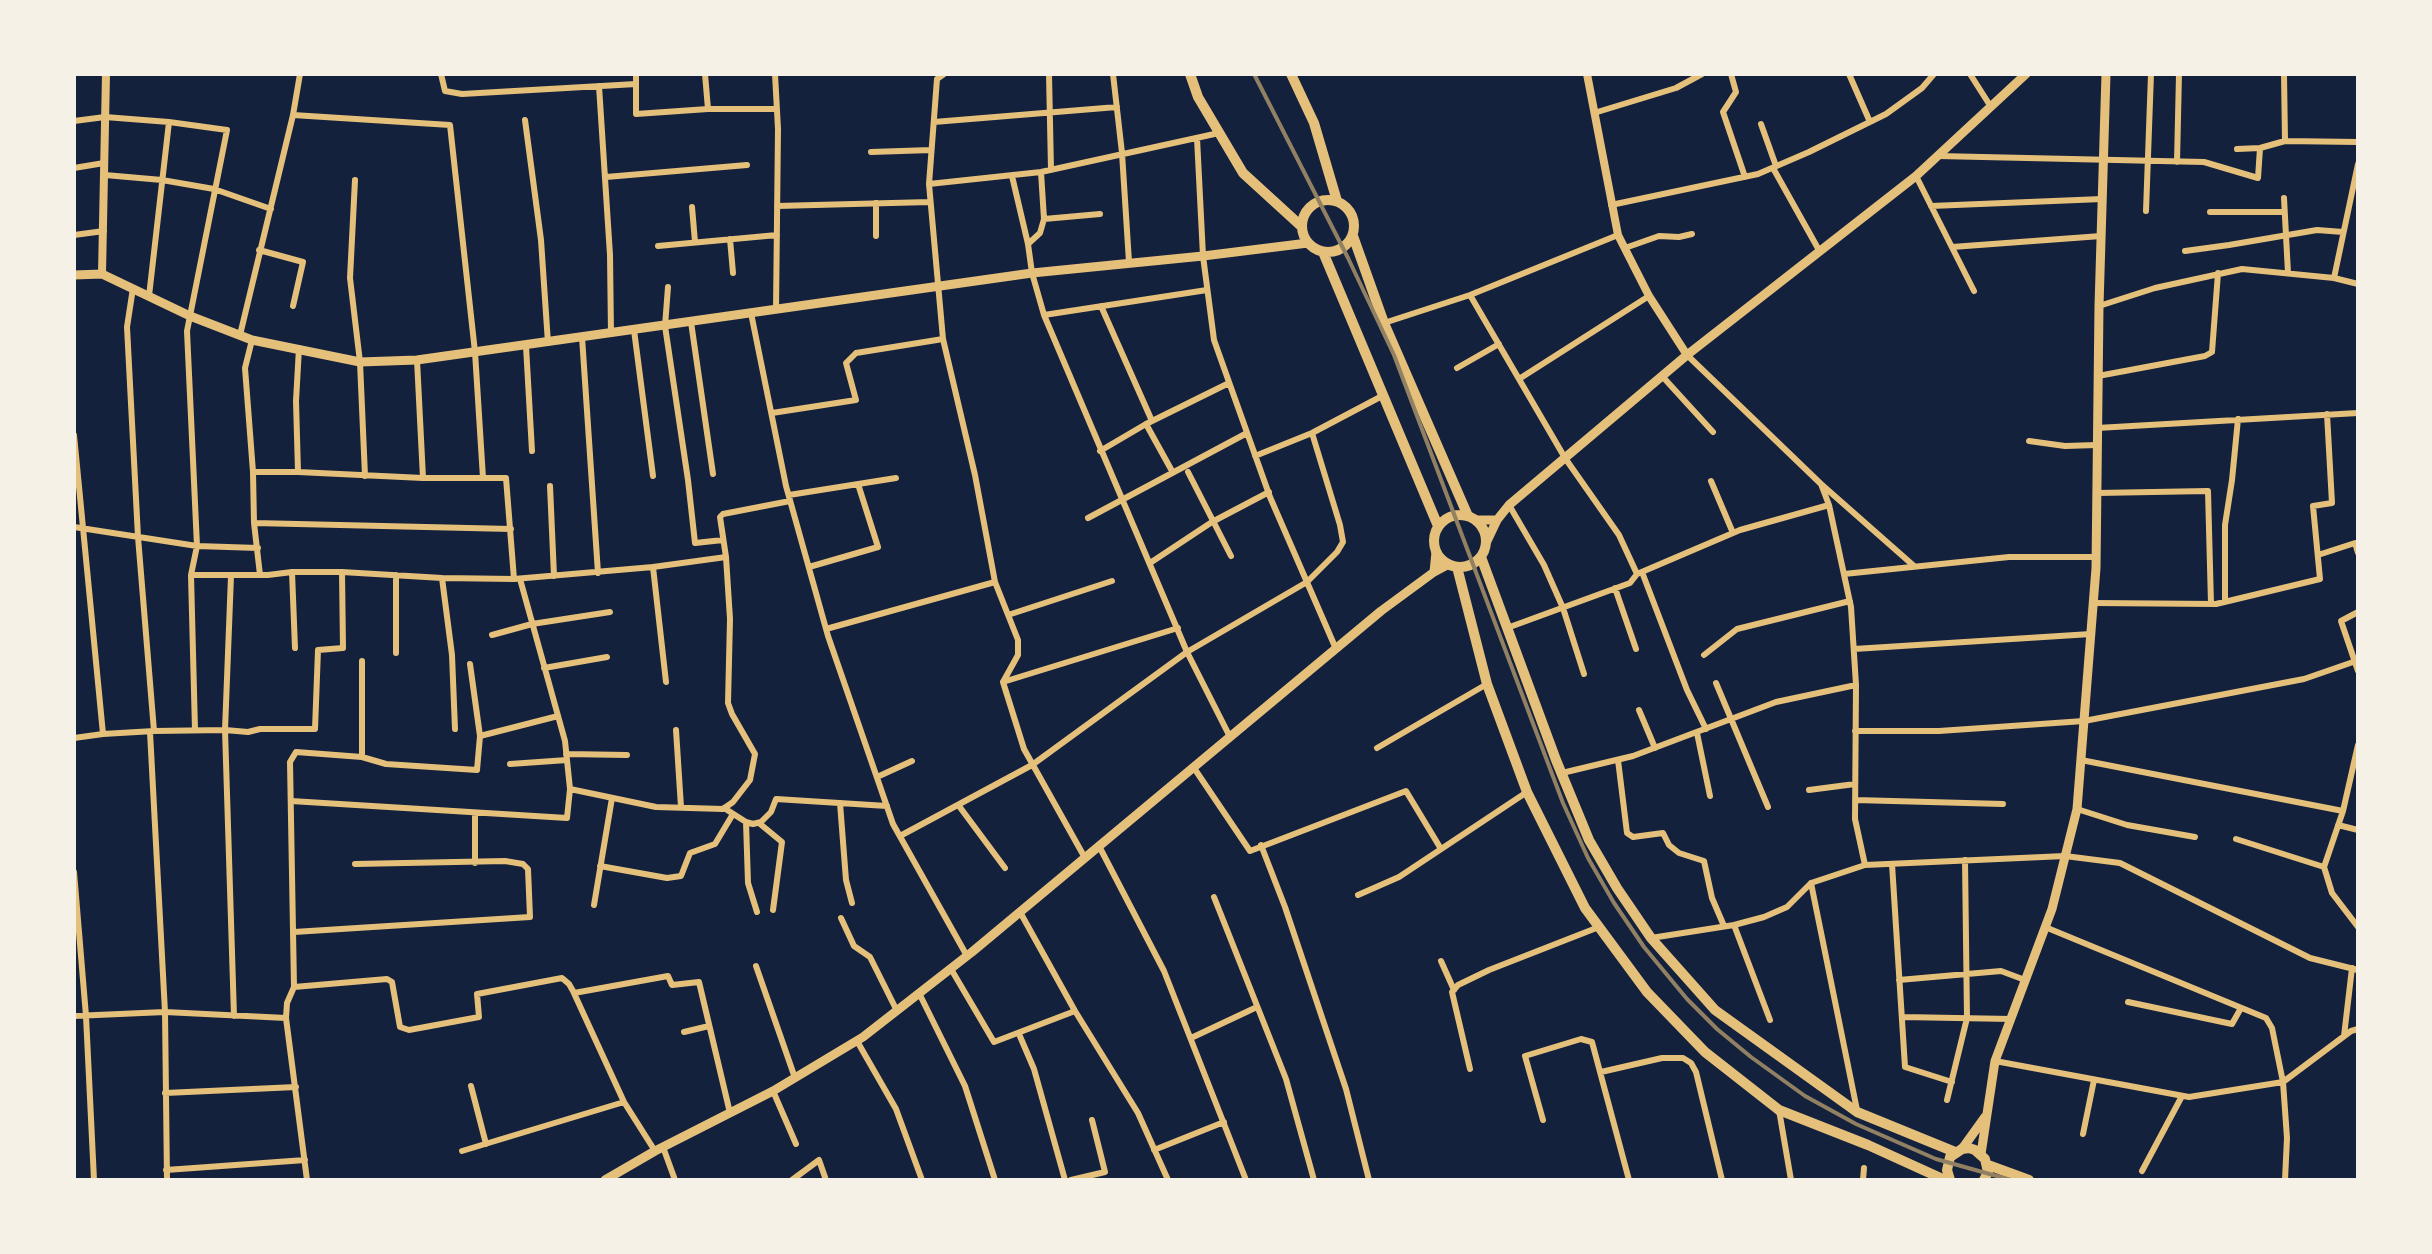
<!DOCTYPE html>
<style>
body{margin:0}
#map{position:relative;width:2432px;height:1254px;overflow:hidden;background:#14213d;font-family:Georgia,serif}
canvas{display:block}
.frame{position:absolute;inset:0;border:76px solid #f6f1e7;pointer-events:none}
</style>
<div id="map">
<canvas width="2432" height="1254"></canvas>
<div class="frame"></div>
</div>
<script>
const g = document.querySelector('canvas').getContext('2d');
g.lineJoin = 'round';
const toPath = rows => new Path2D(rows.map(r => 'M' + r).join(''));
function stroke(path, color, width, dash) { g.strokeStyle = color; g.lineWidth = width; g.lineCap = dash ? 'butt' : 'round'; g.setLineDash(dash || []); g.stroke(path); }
stroke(toPath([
 [441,74,445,91,462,94,636,84],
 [636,74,636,114,708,109],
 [705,74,708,109,776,109],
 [775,74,778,129,776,310],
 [944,74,937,79,929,184,943,339,975,475,995,582,1018,640,1018,655,1003,682,1024,749,1085,858],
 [1049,74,1051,170],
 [1113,74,1122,153,1129,262],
 [1731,74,1736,92,1723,112,1745,177],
 [1849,74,1870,122],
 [1970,74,1991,107],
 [2284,74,2285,141],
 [599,86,610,255,611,334],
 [1594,113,1676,88,1702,74],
 [293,115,450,125,475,352,483,478],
 [525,120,541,240,548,343],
 [74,121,105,117,169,122,227,130,187,331,197,546,191,575,195,730],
 [934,122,1117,107],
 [1761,124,1776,166],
 [1197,138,1203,256,1214,340,1270,497,1336,649],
 [2237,149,2260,148,2285,141,2358,142],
 [871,152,931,150],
 [1938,156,2204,162,2258,178,2260,148],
 [2177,162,2179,74],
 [74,168,104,163],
 [1773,168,1820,252],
 [105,175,162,180,214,189,271,209],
 [1012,176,1028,244,1032,273,1044,315,1187,652,1230,737],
 [1916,176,1974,291],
 [606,177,747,165],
 [355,180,350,278,360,362,365,476],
 [929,184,1041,172,1219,133],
 [2284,198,2288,273],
 [876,203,876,236],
 [1611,205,1758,174,1809,152,1886,114,1922,88,1934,74],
 [777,206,930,202],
 [1931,206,2102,199],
 [692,207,695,242],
 [2146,211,2151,74],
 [2210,212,2284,212],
 [1044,219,1100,214],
 [74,235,104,231],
 [730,239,733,273],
 [1028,244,1040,233,1044,219,1041,172],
 [658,246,777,235],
 [1952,247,2101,236],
 [1625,248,1659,236,1679,237,1692,234],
 [259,250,303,262,293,306],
 [2185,251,2229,245,2317,230,2343,232],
 [2334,278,2358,164],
 [668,287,665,326,688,480,695,543,723,540],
 [133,288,127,327,138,537,154,731],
 [1470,295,1565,458,1619,535,1637,574],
 [149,296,169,122],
 [1101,306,1152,421],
 [2099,306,2155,288,2242,269,2334,278,2358,284],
 [751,313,786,486,828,636,893,824,967,956],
 [1044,315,1207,290],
 [691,322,713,474],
 [1384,323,1470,295,1618,235],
 [634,330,653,476],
 [240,335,293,115,300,74],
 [582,337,598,573],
 [252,340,245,368,253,472,254,523,260,575],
 [526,346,532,451],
 [1687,355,1821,484,1914,566],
 [417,360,423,478],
 [1457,368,1499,344],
 [1662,376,1713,432],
 [2098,376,2205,356,2212,352,2218,273],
 [1519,379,1649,296],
 [772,413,856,400,846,363,856,353,943,339],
 [2097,428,2358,413],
 [74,435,103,734],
 [2029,441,2065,446,2097,445],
 [1100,451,1146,424],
 [1255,456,1312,433,1384,395],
 [1172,471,1146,424,1229,383],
 [253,472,298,472,423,478,506,478,514,579],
 [298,472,296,401,299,348],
 [1188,472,1231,556],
 [1711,481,1733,533],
 [1821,484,1829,505,1851,607,1856,685,1855,819,1865,865],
 [550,486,554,576],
 [2097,493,2208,491,2211,604],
 [789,495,896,478],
 [1509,505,1544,565,1563,608,1584,674],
 [1088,518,1247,433],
 [254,523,511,529],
 [74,527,197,546,258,548],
 [2318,555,2355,543,2358,553],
 [1150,563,1212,522,1269,492],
 [653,567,726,557],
 [809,567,878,547,858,484],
 [292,572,295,648],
 [1642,572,1687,690,1706,729],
 [1844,574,2009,557,2096,557],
 [191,575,268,575,292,572,342,572,442,578,514,579,653,567,666,682],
 [396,575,396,653],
 [231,576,225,730,234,1016],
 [442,578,452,655,455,729],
 [1615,588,1636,649],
 [2225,601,2225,525,2232,480,2238,419],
 [2093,603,2216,604,2320,579,2313,506,2332,503,2327,414],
 [2358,612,2341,621,2358,671],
 [1008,615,1112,581],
 [1507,628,1630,583,1637,574,1740,530,1829,505],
 [826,629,995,582],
 [492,635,532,624,610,612],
 [1854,649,2091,634],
 [1704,655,1737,629,1850,601],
 [362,661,362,757],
 [544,668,607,657],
 [1003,682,1178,628],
 [1716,683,1768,807],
 [1639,710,1655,748],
 [676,730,681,807],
 [1855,731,1939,731,2084,721,2304,679,2356,661],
 [150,732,165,1012,167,1180],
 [1697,733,1710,796],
 [480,736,558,716],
 [74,738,103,734,154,731,225,730,248,732,260,729,315,729,318,650,343,648,342,572],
 [2358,745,2343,811,2324,867,2332,893,2358,927],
 [1377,748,1487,684],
 [566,754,627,755],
 [1618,760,1627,833,1633,837,1663,833,1669,845,1679,853,1704,861,1712,898,1724,926],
 [2081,760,2343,811],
 [510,764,567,760],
 [1194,768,1250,851,1406,791,1441,849],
 [1562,773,1633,756,1776,702,1856,685],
 [877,777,912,761],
 [570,789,656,807,723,809,733,802,750,780,755,754,732,714,728,703,730,619,726,557,720,517,723,514,790,501],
 [1809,790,1855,784],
 [1855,800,2003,804],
 [291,801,567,818,570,789,565,741,520,579],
 [840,803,846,880,852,903],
 [959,806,1005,868],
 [724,808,746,822,753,824,761,822,771,812,776,799,887,806],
 [2077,809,2127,825,2195,837],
 [475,813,475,863],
 [746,822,748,883,757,912],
 [759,823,782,842,773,910],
 [2338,825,2358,830],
 [900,836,1032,765,1187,652,1307,582,1337,552,1343,542,1340,525,1312,433],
 [2236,839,2324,867],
 [1261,845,1285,907,1346,1089,1369,1180],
 [1099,846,1164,971,1246,1180],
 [1892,864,1905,1067,1952,1082],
 [600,866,667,878,681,876,690,853,715,844,733,814],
 [74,872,86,1016,94,1180],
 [1811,883,1857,1110],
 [1358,895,1399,877,1527,792],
 [1214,897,1286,1079,1314,1180],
 [594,905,612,798],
 [1020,912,1075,1011,1138,1113,1168,1180],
 [841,918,854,946,870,957,897,1011],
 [1734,925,1770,1020],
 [2045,927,2266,1018,2272,1028,2283,1082,2287,1138,2285,1180],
 [294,932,530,917,528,869,523,864,505,861,355,864],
 [1651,938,1734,925,1764,917,1787,907,1811,883,1865,865,2065,856,2120,863,2310,958,2358,970],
 [1441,961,1454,990],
 [756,966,795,1078],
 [951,969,994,1042,1075,1011],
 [1899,980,2001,971,2025,980],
 [294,987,387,979,392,982,400,1027,409,1030,479,1017,477,994,562,978,569,984,573,991,624,1102,655,1151],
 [574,993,668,976,672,985,699,982,730,1113],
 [919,993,965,1086,995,1180],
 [2128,1002,2232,1024,2241,1008],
 [74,1016,165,1012,286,1018],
 [1902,1017,2011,1019],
 [684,1032,709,1026],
 [1019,1034,1034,1069,1065,1180],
 [2344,1036,2352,968],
 [1191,1038,1257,1007],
 [857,1041,896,1109,922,1180],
 [1995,1061,2189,1097,2283,1082,2351,1031,2358,1029],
 [1470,1069,1452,992,1458,985,1489,970,1599,927],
 [1601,1072,1662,1058,1683,1058,1691,1063,1696,1072,1722,1180],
 [471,1086,486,1144],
 [773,1091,796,1144],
 [165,1093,296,1087],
 [1947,1100,1967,1018,1965,860],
 [1779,1110,1791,1180],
 [1543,1120,1525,1056,1581,1039,1592,1042,1629,1180],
 [2083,1134,2094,1080],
 [663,1147,675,1180],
 [1154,1150,1224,1122],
 [462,1151,624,1102],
 [166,1170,305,1160],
 [2142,1171,2182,1096],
 [307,1180,286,1018,287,1003,294,987,290,762,296,752,362,757,386,764,477,770,480,736,470,664],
 [792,1180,819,1160,826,1180],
 [1071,1180,1105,1172,1092,1120],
 [1863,1180,1864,1168]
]), '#e5c07b', 6);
stroke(toPath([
 [1587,74,1618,235,1649,296,1687,355],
 [102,274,106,74]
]), '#e5c07b', 8);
stroke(toPath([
 [74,275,102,274,190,316,252,340,360,362,417,360,1032,273,1203,256,1308,243],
 [1476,520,1497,520],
 [1487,541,1497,520,1509,505,1687,355,1916,176,2026,74],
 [1434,572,1436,552],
 [1962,1149,1985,1117],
 [1981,1154,1995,1061,2052,909,2077,809,2096,568,2099,306,2106,74],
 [605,1180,655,1151,773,1091,863,1037,972,952,1381,611,1434,572,1449,564]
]), '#e5c07b', 9);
stroke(toPath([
 [1190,74,1198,97,1243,173,1301,226],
 [1291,74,1314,123,1337,201],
 '1302 226a26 26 0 1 1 52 0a26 26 0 1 1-52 0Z',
 [1353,236,1384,323,1468,516],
 [1323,252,1438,526],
 '1434 541a26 26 0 1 1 52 0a26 26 0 1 1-52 0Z',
 [1481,557,1556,760,1589,840,1617,888,1651,938,1715,1010,1857,1112,1955,1152],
 [1457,567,1487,684,1527,792,1585,908,1647,992,1705,1052,1779,1110,1868,1145,1945,1180],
 [1988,1165,2029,1180],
 [1950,1180,1947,1170,1950,1157,1962,1149,1969,1148,1975,1150,1985,1159,1988,1172,1984,1180]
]), '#e5c07b', 10);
stroke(toPath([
 [1254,74,1348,258,1394,355,1563,803,1588,858,1614,903,1644,947,1687,999,1717,1029,1751,1057,1805,1096,1856,1124,1936,1159,2011,1180]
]), '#918062', 4);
</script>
